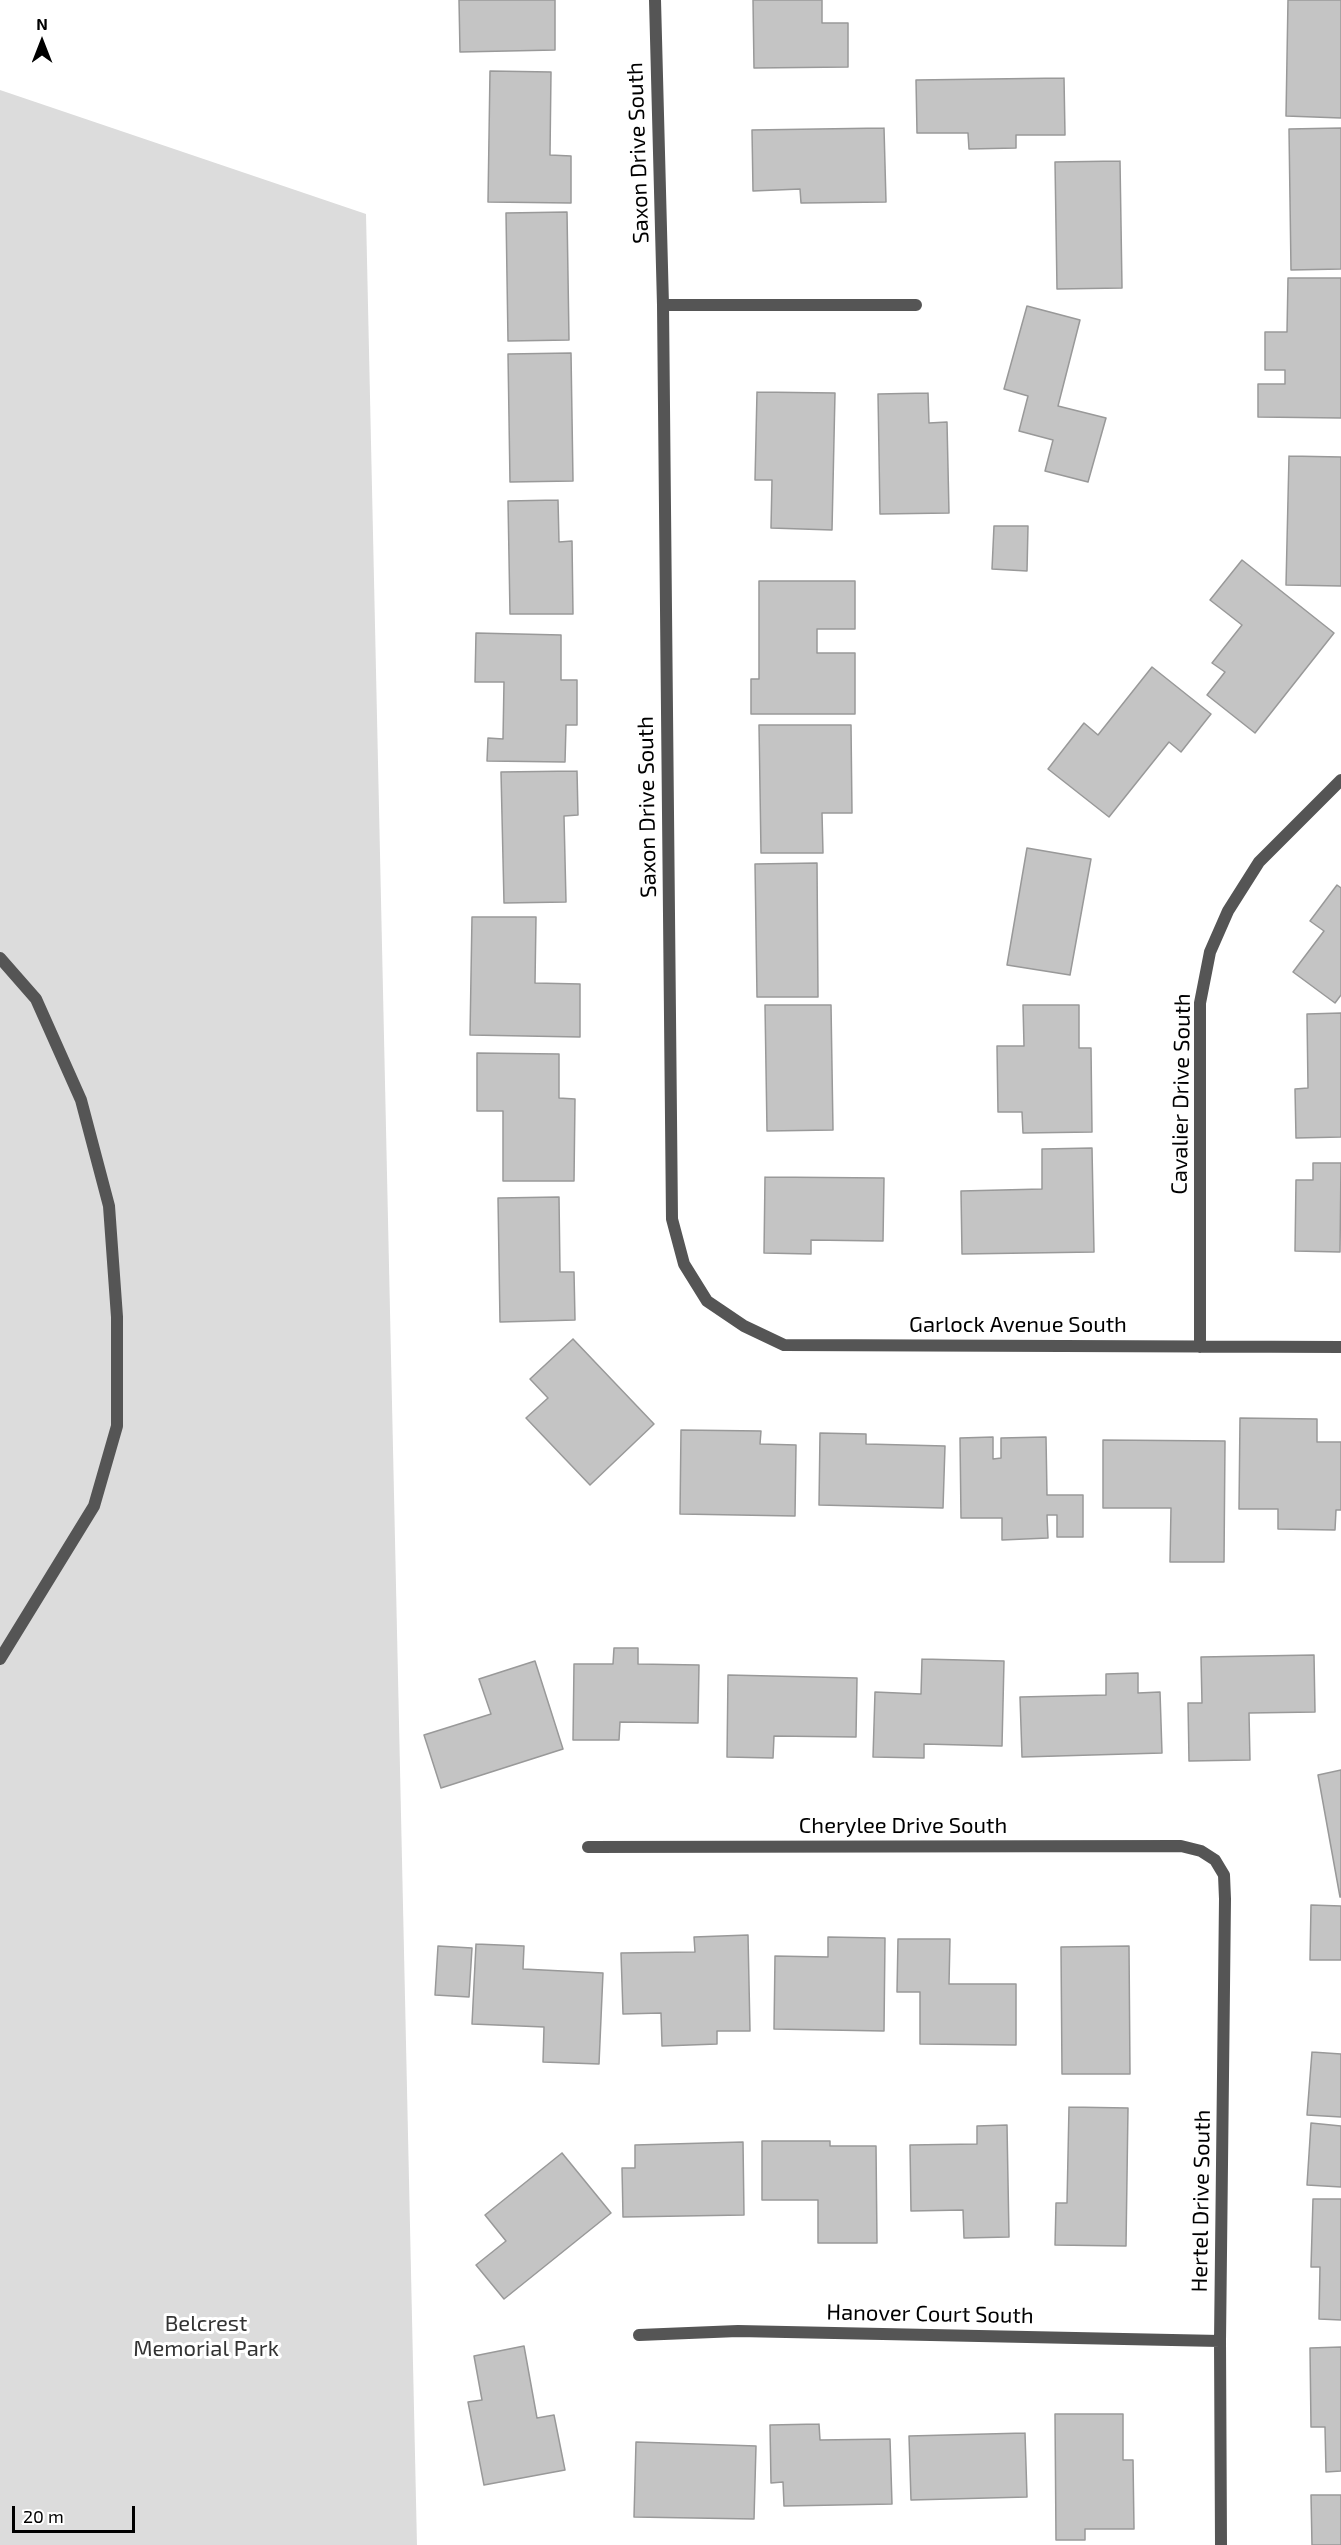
<!DOCTYPE html>
<style>
body{margin:0}
#map{position:relative;width:1341px;height:2545px;overflow:hidden;background:#fff;font-family:"Exo 2",sans-serif}
canvas{display:block}
.north{position:absolute;left:12px;top:12px;width:60px;height:60px;-webkit-text-stroke:4px #fff;paint-order:stroke;rotate:0deg;font-size:16px;font-weight:700;line-height:24px;text-align:center;color:#000}
.north::after{content:'';display:block;margin:auto;width:21px;height:27px;background:#000;clip-path:polygon(50% 0,100% 100%,50% 72%,0 100%)}
.scale{position:absolute;left:12px;top:2506px;width:123px;height:27px;box-sizing:border-box;border:3px solid #000;border-top:0;padding-left:8px;font-size:18px;line-height:21px;white-space:nowrap;color:#000;-webkit-text-stroke:4px #fff;paint-order:stroke}
</style>
<div id="map">
<canvas width="1341" height="2545"></canvas>
<div class="north">N</div>
<div class="scale">20 m</div>
</div>
<script>
const g = document.querySelector('canvas').getContext('2d');
g.lineJoin = 'round';
function fillPath(path, color) { g.fillStyle = color; g.fill(path, 'evenodd'); }
const toPath = rows => new Path2D(rows.map(r => 'M' + r).join(''));
function stroke(path, color, width, dash) { g.strokeStyle = color; g.lineWidth = width; g.lineCap = dash ? 'butt' : 'round'; g.setLineDash(dash || []); g.stroke(path); }
function label(font, color, halo, rows, align = 'center') {
  g.font = font + ' "Exo 2",sans-serif'; g.lineWidth = 6; g.setLineDash([]); g.textBaseline = 'middle'; g.strokeStyle = halo; g.fillStyle = color; for (const [text, x, y, turn = 0] of rows) {
    g.save(); g.translate(x, y); g.rotate((+turn || 0) * Math.PI / 180); g.textAlign = isNaN(turn) ? turn : align; if (halo) g.strokeText(text, 0, 0); g.fillText(text, 0, 0); g.restore();
  }
}
fillPath(toPath([
 [0,90,366,214,417,2545,0,2545]
]), '#dcdcdc');
const building = toPath([
 [459,0,555,0,555,50,460,52,459,0],
 [753,0,822,0,822,23,848,23,848,67,754,68,753,0],
 [1288,0,1341,0,1341,118,1286,116,1288,0],
 [490,71,551,72,550,155,571,156,571,203,488,202,490,71],
 [1064,78,1065,135,1016,135,1016,148,969,149,968,133,917,133,916,80,1064,78],
 [884,128,886,202,801,203,800,189,753,191,752,130,884,128],
 [1341,128,1341,269,1291,270,1289,129,1341,128],
 [1120,161,1122,288,1057,289,1055,162,1120,161],
 [567,212,569,340,508,341,506,213,567,212],
 [1288,278,1341,278,1341,418,1258,417,1258,384,1285,384,1285,370,1265,370,1265,332,1287,332,1288,278],
 [1027,306,1080,320,1058,406,1106,418,1088,482,1045,471,1053,440,1019,431,1028,396,1004,389,1027,306],
 [571,353,573,481,510,482,508,354,571,353],
 [757,392,835,393,832,530,771,528,772,480,755,480,757,392],
 [928,393,929,423,947,422,949,513,880,514,878,394,928,393],
 [1289,456,1341,457,1341,586,1286,585,1289,456],
 [558,500,559,542,572,541,573,614,510,614,508,501,558,500],
 [994,526,1028,526,1027,571,992,569,994,526],
 [1242,560,1334,633,1255,733,1207,695,1225,672,1212,663,1242,625,1210,600,1242,560],
 [759,581,855,581,855,629,817,629,817,653,855,653,855,714,751,714,751,679,759,679,759,581],
 [476,633,561,635,561,680,577,680,577,725,566,725,565,762,487,761,488,738,503,739,504,682,475,682,476,633],
 [1152,667,1211,714,1181,752,1169,742,1109,817,1048,769,1084,723,1098,735,1152,667],
 [759,725,851,725,852,813,822,813,823,853,761,853,759,725],
 [577,771,578,815,564,816,566,902,504,903,501,772,577,771],
 [1027,848,1091,859,1070,975,1007,965,1027,848],
 [817,863,818,997,757,997,755,864,817,863],
 [1337,885,1341,888,1341,995,1335,1003,1293,972,1324,931,1310,921,1337,885],
 [472,917,536,917,535,983,580,984,580,1037,470,1035,472,917],
 [765,1005,831,1005,833,1130,767,1131,765,1005],
 [1023,1005,1079,1005,1079,1048,1091,1048,1092,1132,1023,1133,1022,1112,998,1112,997,1046,1024,1046,1023,1005],
 [1341,1013,1341,1137,1296,1138,1295,1089,1308,1088,1307,1014,1341,1013],
 [477,1053,559,1054,559,1098,575,1099,574,1181,503,1181,503,1111,477,1111,477,1053],
 [1092,1148,1094,1252,962,1254,961,1191,1042,1189,1042,1149,1092,1148],
 [1313,1163,1341,1163,1340,1252,1295,1251,1296,1180,1313,1180,1313,1163],
 [765,1177,884,1178,883,1241,811,1240,811,1254,764,1253,765,1177],
 [559,1197,560,1272,574,1272,575,1320,500,1322,498,1198,559,1197],
 [573,1339,654,1424,590,1485,526,1418,548,1398,530,1379,573,1339],
 [1240,1418,1317,1419,1317,1442,1341,1442,1341,1510,1336,1510,1335,1530,1278,1529,1278,1509,1239,1509,1240,1418],
 [681,1430,761,1431,760,1444,796,1445,795,1516,680,1514,681,1430],
 [820,1433,866,1434,866,1444,945,1446,943,1508,819,1505,820,1433],
 [993,1437,993,1459,1001,1458,1001,1438,1046,1437,1047,1495,1083,1495,1083,1537,1057,1537,1057,1515,1047,1515,1048,1538,1002,1540,1002,1518,961,1518,960,1438,993,1437],
 [1103,1440,1225,1441,1224,1562,1170,1562,1171,1508,1103,1508,1103,1440],
 [614,1648,638,1648,638,1664,699,1665,698,1723,620,1722,619,1740,573,1740,574,1664,613,1664,614,1648],
 [1314,1655,1315,1712,1249,1713,1250,1760,1189,1761,1188,1703,1202,1703,1201,1657,1314,1655],
 [922,1659,1004,1661,1002,1746,924,1744,924,1758,873,1757,875,1692,921,1694,922,1659],
 [535,1661,563,1749,441,1788,424,1735,491,1714,479,1679,535,1661],
 [1138,1673,1138,1693,1160,1692,1162,1753,1022,1757,1020,1697,1106,1695,1106,1674,1138,1673],
 [728,1675,857,1678,856,1737,774,1736,773,1758,727,1757,728,1675],
 [1341,1770,1341,1897,1340,1897,1318,1775,1341,1770],
 [1311,1905,1341,1906,1341,1960,1310,1960,1311,1905],
 [748,1935,750,2031,717,2031,717,2044,662,2046,661,2013,623,2014,621,1953,695,1952,694,1937,748,1935],
 [828,1937,885,1938,884,2031,774,2029,775,1956,828,1957,828,1937],
 [898,1939,950,1939,949,1984,1016,1984,1016,2045,920,2044,920,1992,897,1992,898,1939],
 [476,1944,524,1946,523,1969,603,1973,599,2064,543,2062,544,2027,472,2024,476,1944],
 [438,1946,472,1948,469,1997,435,1995,438,1946],
 [1129,1946,1130,2074,1062,2074,1061,1947,1129,1946],
 [1312,2052,1341,2054,1341,2117,1307,2115,1312,2052],
 [1069,2107,1128,2108,1126,2246,1055,2245,1056,2203,1067,2203,1069,2107],
 [1311,2123,1341,2126,1341,2187,1307,2185,1311,2123],
 [1007,2125,1009,2237,964,2238,963,2210,911,2211,910,2145,977,2144,977,2126,1007,2125],
 [762,2141,830,2141,830,2146,876,2146,877,2243,818,2243,818,2200,762,2200,762,2141],
 [743,2142,744,2215,623,2217,622,2168,635,2168,635,2145,743,2142],
 [562,2153,611,2213,504,2299,476,2265,506,2241,485,2215,562,2153],
 [1313,2199,1341,2199,1341,2320,1319,2319,1320,2267,1311,2267,1313,2199],
 [524,2346,537,2418,554,2415,565,2470,484,2485,468,2402,482,2400,474,2356,524,2346],
 [1341,2347,1341,2471,1326,2472,1325,2427,1311,2427,1310,2348,1341,2347],
 [1055,2414,1123,2414,1123,2460,1133,2460,1134,2529,1085,2529,1085,2540,1056,2540,1055,2414],
 [819,2424,820,2440,890,2439,892,2504,784,2506,783,2482,771,2483,770,2425,819,2424],
 [1025,2433,1027,2497,911,2500,909,2436,1025,2433],
 [636,2442,756,2446,754,2519,634,2517,636,2442],
 [1311,2495,1341,2495,1341,2545,1312,2545,1311,2495]
]);
fillPath(building, '#c4c4c4');
stroke(building, '#999', 1.5);
stroke(toPath([
 [0,958,36,999,81,1100,109,1206,117,1317,117,1426,94,1506,0,1659]
]), '#555', 12);
stroke(toPath([
 [655,0,663,305,672,1219,684,1264,707,1301,744,1326,784,1345,1341,1347],
 [663,305,916,305],
 [1200,1347,1200,1003,1210,952,1228,911,1259,862,1341,780],
 [588,1847,1181,1846,1201,1851,1215,1860,1224,1875,1225,1899,1220,2341,1221,2545],
 [639,2335,738,2331,1220,2341]
]), '#555', 12);
label('22px', '#000', '#fff', [
 ["Saxon Drive South",638,153,-92],
 ["Saxon Drive South",647,807,-91],
 ["Cavalier Drive South",1181,1094,-89],
 ["Garlock Avenue South",1018,1325],
 ["Cherylee Drive South",903,1826],
 ["Hertel Drive South",1201,2201,-89],
 ["Hanover Court South",930,2314,1]
]);
label('22px', '#333', '#fff', [
 ["Belcrest",206,2324],
 ["Memorial Park",206,2349]
]);
</script>
